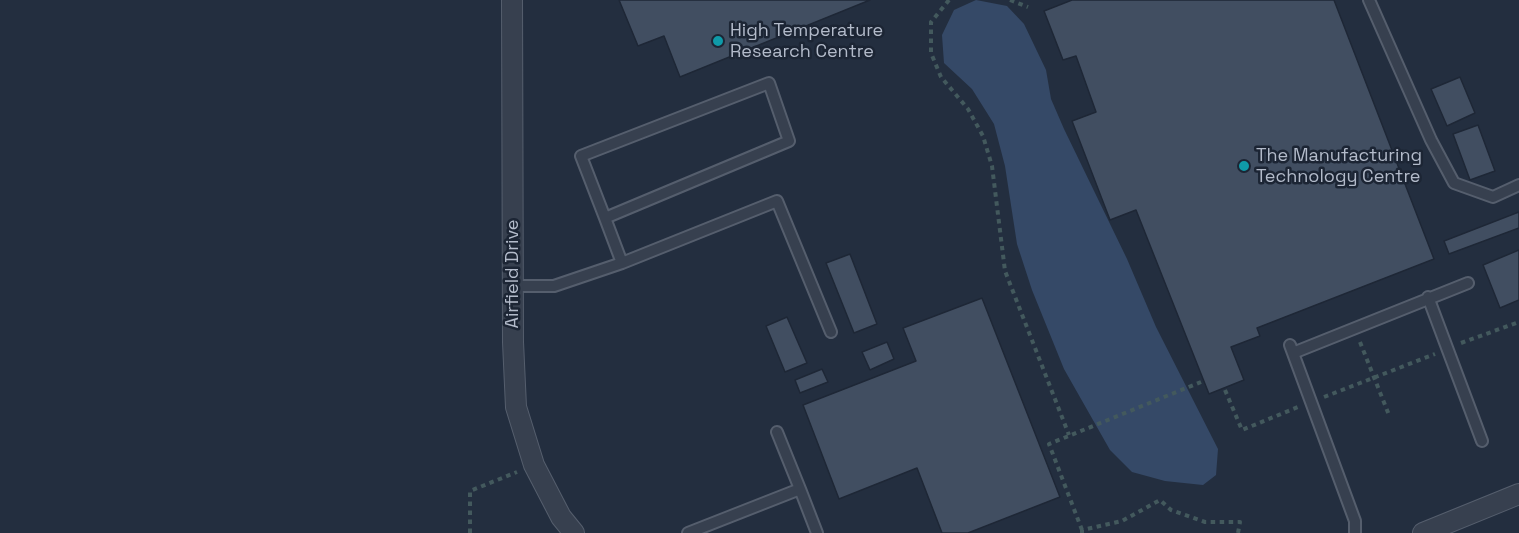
<!DOCTYPE html>
<style>
body{margin:0}
canvas{display:block;background:#232e3f}
</style>
<canvas width="1519" height="533"></canvas>
<script>
const g = document.querySelector('canvas').getContext('2d');
g.lineJoin = 'round';
function fillPath(path, color) { g.fillStyle = color; g.fill(path, 'evenodd'); }
const toPath = rows => new Path2D(rows.map(r => 'M' + r).join(''));
function stroke(path, color, width, dash) { g.strokeStyle = color; g.lineWidth = width; g.lineCap = dash ? 'butt' : 'round'; g.setLineDash(dash || []); g.stroke(path); }
function label(font, color, halo, rows, align = 'center') {
  g.font = font + ' "Space Grotesk",sans-serif'; g.lineWidth = 5; g.setLineDash([]); g.textBaseline = 'middle'; g.strokeStyle = halo; g.fillStyle = color; for (const [text, x, y, turn = 0] of rows) {
    g.save(); g.translate(x, y); g.rotate((+turn || 0) * Math.PI / 180); g.textAlign = isNaN(turn) ? turn : align; if (halo) g.strokeText(text, 0, 0); g.fillText(text, 0, 0); g.restore();
  }
}
fillPath(toPath([
 [976,0,1007,6,1024,24,1046,70,1051,99,1064,129,1127,259,1156,327,1218,449,1216,475,1203,485,1165,481,1132,472,1110,450,1064,369,1032,290,1017,244,1005,166,994,124,972,89,944,63,942,35,954,10]
]), '#354967');
const building = toPath([
 [619,0,870,0,680,77,664,36,638,46,619,0],
 [1072,0,1334,0,1434,259,1257,328,1260,336,1231,347,1244,380,1209,394,1136,210,1110,220,1072,121,1096,112,1076,56,1063,60,1044,11,1072,0],
 [1460,77,1475,113,1447,126,1431,89,1460,77],
 [1478,125,1495,171,1470,180,1453,134,1478,125],
 [1519,212,1519,228,1449,254,1444,241,1519,212],
 [1519,250,1519,300,1500,308,1483,265,1519,250],
 [850,254,877,324,854,333,826,263,850,254],
 [982,298,1060,497,968,533,942,533,917,468,839,499,803,405,916,361,903,328,982,298],
 [787,317,807,363,785,372,766,326,787,317],
 [887,342,894,359,870,370,862,352,887,342],
 [822,369,828,382,800,393,795,380,822,369]
]);
fillPath(building, '#414e61');
stroke(building, '#1e2736', 1.5);
const lane = toPath([
 [1369,0,1431,140,1454,183,1493,197,1519,185],
 [605,218,789,141,769,83,581,156,605,218,622,263],
 [513,286,554,286,622,263,777,201,831,332],
 [1428,297,1482,441],
 [1290,345,1355,521,1355,533],
 [1293,353,1468,283],
 [800,489,817,533],
 [688,533,800,489,777,432]
]);
const street = toPath([
 [512,0,513,342,516,407,534,465,561,517,574,533],
 [1423,533,1519,494]
]);
stroke(lane, '#555e6d', 14);
stroke(street, '#555e6d', 22);
stroke(toPath([
 [949,0,931,22,931,53,941,77,968,109,983,136,992,166,1005,271,1069,435],
 [1010,0,1028,7],
 [1360,342,1389,415],
 [1461,343,1519,322],
 [1225,390,1242,430,1298,407],
 [1324,397,1435,354],
 [1082,530,1049,444,1201,382],
 [470,533,470,491,517,472],
 [1082,533,1082,530,1122,521,1160,500,1171,510,1205,522,1240,522,1238,533]
]), '#43595d', 4, [4.5, 4.5]);
stroke(lane, '#37404f', 10);
stroke(street, '#37404f', 20);
for (const [x, y, r, color] of [
 [718,41,6,"#0f9aa8"],
 [1244,166,6,"#0f9aa8"]
]) { const dot = new Path2D(); dot.arc(x, y, r, 0, 2 * Math.PI); g.fillStyle = color; g.fill(dot); stroke(dot, '#1c2534', 2); }
label('18px', '#b3bbca', '#1c2534', [
 ["High Temperature",730,31],
 ["Research Centre",730,52],
 ["The Manufacturing",1256,156],
 ["Technology Centre",1256,177]
], 'left');
label('18px', '#b3bbca', '#1c2534', [
 ["Airfield Drive",513,274,-90]
]);
</script>
